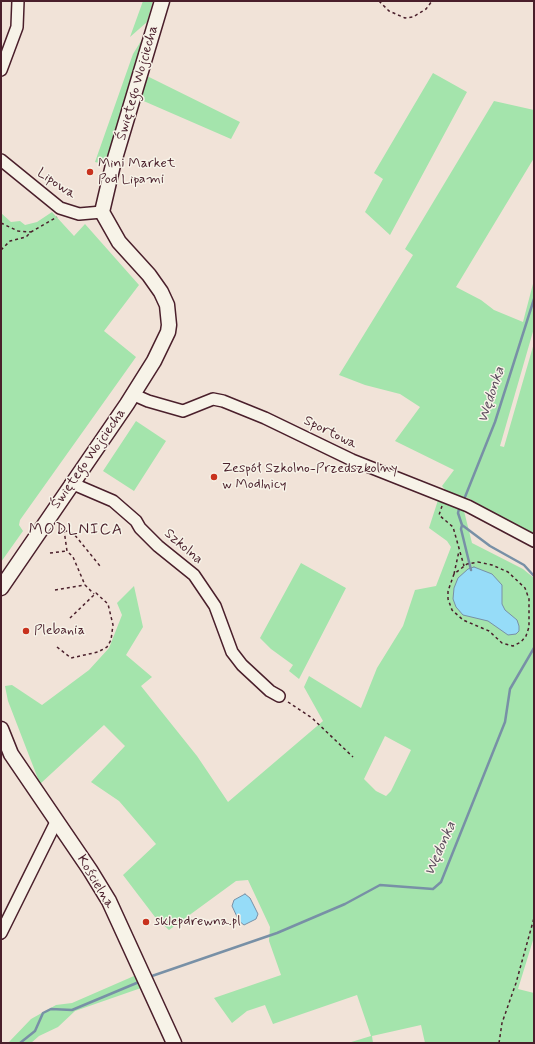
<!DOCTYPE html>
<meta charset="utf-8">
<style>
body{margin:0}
#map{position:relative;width:535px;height:1044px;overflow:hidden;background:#f1e3d8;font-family:Mynerve,sans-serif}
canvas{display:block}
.frame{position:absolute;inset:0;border:2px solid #4a1f2b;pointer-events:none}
</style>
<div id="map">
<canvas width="535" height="1044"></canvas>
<div class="frame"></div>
</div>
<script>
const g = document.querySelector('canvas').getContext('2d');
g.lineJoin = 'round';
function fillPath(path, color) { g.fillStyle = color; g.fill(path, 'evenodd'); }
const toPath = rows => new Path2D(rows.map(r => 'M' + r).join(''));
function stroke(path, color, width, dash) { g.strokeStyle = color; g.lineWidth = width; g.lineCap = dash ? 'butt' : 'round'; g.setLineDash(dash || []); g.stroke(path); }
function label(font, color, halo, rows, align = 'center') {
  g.font = font + ' Mynerve,sans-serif'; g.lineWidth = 3; g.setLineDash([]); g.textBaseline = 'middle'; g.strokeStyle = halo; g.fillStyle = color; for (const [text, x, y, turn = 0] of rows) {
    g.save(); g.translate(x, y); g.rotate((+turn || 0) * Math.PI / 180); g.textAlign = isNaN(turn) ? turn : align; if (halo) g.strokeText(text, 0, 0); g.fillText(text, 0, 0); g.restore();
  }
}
fillPath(toPath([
 [143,1,153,1,147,22,130,37],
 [149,28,107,165,95,162,133,54],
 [433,73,467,92,390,235,365,212,383,179,374,173],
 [147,76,240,122,231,139,139,99],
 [494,101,534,110,534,158,456,287,481,300,494,310,523,322,534,280,534,328,500,446,504,447,534,343,534,535,468,498,448,493,442,486,454,470,395,441,420,407,400,394,365,385,339,375,413,255,405,249],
 [52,212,74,236,85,224,139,285,104,331,136,357,20,520,19,525,23,531,1,562,1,213,11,222,20,221,25,225,37,222],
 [136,421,166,441,134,491,103,471],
 [439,497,463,507,472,543,523,569,534,578,534,937,518,989,534,993,534,1043,425,1043,421,1025,372,1036,373,1043,348,1043,371,1036,357,995,273,1024,265,1005,247,1011,232,1023,214,998,281,975,269,941,270,927,248,880,236,881,169,930,155,917,123,875,156,844,119,801,91,782,125,746,104,725,40,784,8,701,5,686,12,685,42,705,89,670,109,648,122,615,117,603,134,586,143,627,126,655,152,677,141,686,197,756,228,802,323,721,304,687,309,676,361,708,377,668,403,626,415,590,436,586,451,547,447,541,429,528],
 [385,736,411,750,391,791,386,796,376,791,364,779],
 [301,563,346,588,299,679,289,671,293,665,271,649,260,638],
 [134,976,141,988,75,1011,58,1027,39,1036,31,1043,8,1043,31,1019,56,1005,72,1003]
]), '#a4e4ac');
const water = toPath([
 [474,567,492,574,502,585,502,604,505,610,517,620,519,626,519,631,516,634,508,635,488,621,463,615,456,607,453,599,454,588,458,578,468,569,474,567],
 [245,894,250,898,258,914,256,919,244,925,239,921,232,906,234,900,245,894]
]);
fillPath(water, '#96dcf8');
stroke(water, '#7890a6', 1);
stroke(toPath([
 [465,497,495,422,534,299],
 [459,509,458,513,462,525,490,546,524,565,534,576],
 [462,525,461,529,471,570],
 [149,977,277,933,345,904,380,885,433,889,441,882,505,722,510,689,534,648],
 [20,1043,35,1031,43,1013,51,1009,72,1010,139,982]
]), '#7890a6', 2.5);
const minor = toPath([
 [1,70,17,27,18,1],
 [1,160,60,208,79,214,102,212],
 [132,394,148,401,183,411,213,399,223,401,265,418,352,460,468,506,534,541],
 [71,483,113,501,136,521,140,528,158,546,194,575,215,606,232,652,242,665,270,691,279,696],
 [1,933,56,822]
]);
const tertiary = toPath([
 [1,588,127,404,154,361,168,332,169,325,167,305,161,292,149,275,119,242,102,212,113,165,162,1],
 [1,729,11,754,90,870,109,901,174,1043]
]);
stroke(minor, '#4a1f2b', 14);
stroke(tertiary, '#4a1f2b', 17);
stroke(toPath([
 [379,1,389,11,405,18,413,17,426,9,432,1],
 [1,223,18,231,31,232],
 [1,250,10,241,26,237,31,232,57,217],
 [442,506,439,515,453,527,464,566],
 [59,528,74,534,100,566],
 [64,530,67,551,73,557,85,585,94,594],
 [50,553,67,551],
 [478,562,492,565,508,572,525,588,529,599,529,627,526,636,521,642,513,646,502,643,489,631,463,620,452,610,448,599,448,591,454,574,467,564,478,562],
 [454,574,459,551],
 [55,590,85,585],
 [57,647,71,658,98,652,107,647,111,640,113,625,108,604,96,593,70,618],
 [288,702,312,718,353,757],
 [499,1043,502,1023,516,983,534,918]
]), '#4a1f2b', 1.5, [3, 3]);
stroke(minor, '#f7f3e8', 11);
stroke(tertiary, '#f7f3e8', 14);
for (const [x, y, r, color] of [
 [90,172,4,"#c8321e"],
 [214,477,4,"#c8321e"],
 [26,631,4,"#c8321e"],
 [146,922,4,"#c8321e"]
]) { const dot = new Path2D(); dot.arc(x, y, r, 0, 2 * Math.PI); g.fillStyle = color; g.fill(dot); stroke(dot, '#f7f3e8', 1.5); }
label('14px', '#4a1f2b', '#f7f3e8', [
 ["Świętego Wojciecha",138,83,-74],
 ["Lipowa",56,184,34],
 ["Sportowa",330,433,26],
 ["Świętego Wojciecha",89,459,-55],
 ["Szkolna",183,547,41],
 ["Kościelna",95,882,59]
]);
label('14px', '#4a1f2b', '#f7f3e8', [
 ["Mini Market",98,164],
 ["Pod Lipami",98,180],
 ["Zespół Szkolno-Przedszkolny",222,469],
 ["w Modlnicy",222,485],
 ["Plebania",34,631],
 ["sklepdrewna.pl",154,922]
], 'left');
label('italic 15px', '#5d4e5e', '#f7f3e8', [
 ["Wędonka",492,395,-72],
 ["Wędonka",441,849,-66]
]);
g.letterSpacing = '1px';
label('16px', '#4a1f2b', '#f7f3e8', [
 ["MODLNICA",76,531]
]);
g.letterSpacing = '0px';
</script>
